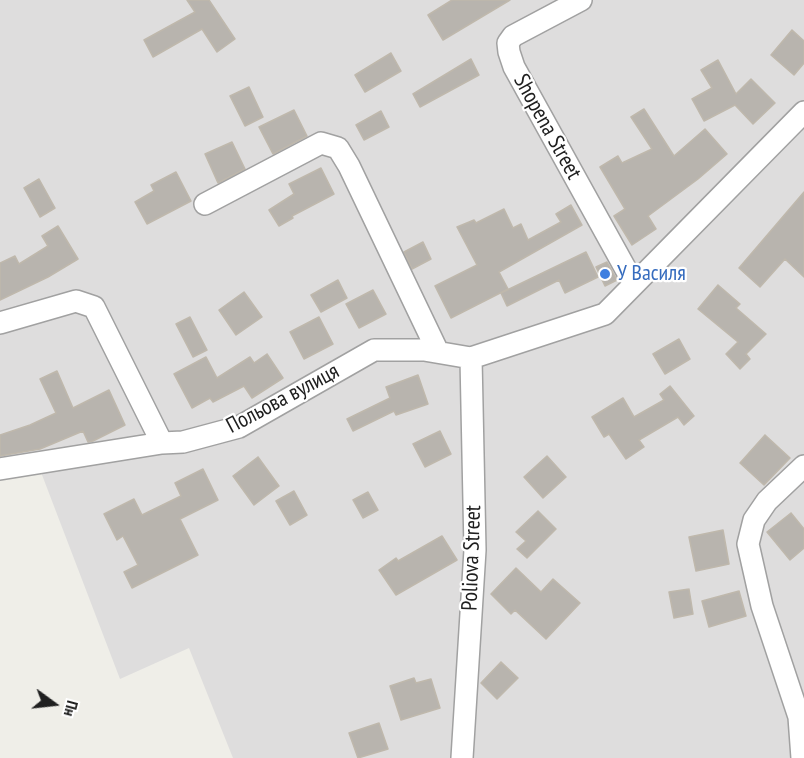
<!DOCTYPE html>
<meta charset="utf-8">
<style>
body{margin:0}
#map{position:relative;width:804px;height:758px;overflow:hidden;background:#efeee8;font-family:"PT Sans Narrow",sans-serif}
canvas{display:block}
.north{position:absolute;left:24px;top:674px;width:60px;height:60px;-webkit-text-stroke:4px #fff;paint-order:stroke;rotate:105deg;font-size:16px;font-weight:700;line-height:24px;text-align:center;color:#202020}
.north::after{content:'';display:block;margin:auto;width:21px;height:27px;background:#202020;clip-path:polygon(50% 0,100% 100%,50% 72%,0 100%)}
</style>
<div id="map">
<canvas width="804" height="758"></canvas>
<div class="north">Пн</div>
</div>
<script>
const g = document.querySelector('canvas').getContext('2d');
g.lineJoin = 'round';
function fillPath(path, color) { g.fillStyle = color; g.fill(path, 'evenodd'); }
const toPath = rows => new Path2D(rows.map(r => 'M' + r).join(''));
function stroke(path, color, width, dash) { g.strokeStyle = color; g.lineWidth = width; g.lineCap = dash ? 'butt' : 'round'; g.setLineDash(dash || []); g.stroke(path); }
function label(font, color, halo, rows, align = 'center') {
  g.font = font + ' "PT Sans Narrow",sans-serif'; g.lineWidth = 4.5; g.setLineDash([]); g.textBaseline = 'middle'; g.strokeStyle = halo; g.fillStyle = color; for (const [text, x, y, turn = 0] of rows) {
    g.save(); g.translate(x, y); g.rotate((+turn || 0) * Math.PI / 180); g.textAlign = isNaN(turn) ? turn : align; if (halo) g.strokeText(text, 0, 0); g.fillText(text, 0, 0); g.restore();
  }
}
fillPath(toPath([
 [0,0,804,0,804,758,233,758,189,648,120,679,39,467,0,475]
]), '#dedddd');
const building = toPath([
 [187,0,209,0,235,39,217,52,202,29,153,57,144,40,195,12,187,0],
 [452,0,510,0,443,40,428,15,452,0],
 [792,30,804,41,804,63,794,75,771,55,792,30],
 [391,53,401,71,365,92,355,75,391,53],
 [471,59,479,75,420,107,413,94,471,59],
 [718,60,736,94,751,79,775,103,753,124,735,105,704,121,692,99,712,88,701,70,718,60],
 [249,87,263,117,245,126,230,96,249,87],
 [644,109,674,156,705,129,727,154,698,179,648,216,656,229,632,245,614,216,625,209,600,167,618,156,622,163,652,149,631,117,644,109],
 [294,110,307,136,273,154,259,127,294,110],
 [381,111,389,127,364,140,356,125,381,111],
 [232,142,245,169,218,183,205,154,232,142],
 [321,168,334,194,292,216,293,218,279,226,269,210,294,194,289,184,321,168],
 [176,172,191,201,147,224,135,202,154,191,151,185,176,172],
 [39,179,55,208,40,217,24,188,39,179],
 [804,192,804,277,785,259,760,287,739,268,804,192],
 [571,205,582,225,499,272,508,289,451,318,435,286,477,265,457,227,474,220,476,223,504,209,513,228,521,224,528,240,561,222,556,214,571,205],
 [58,226,78,259,48,277,0,300,0,263,15,256,19,264,48,246,42,236,58,226],
 [423,242,431,259,412,269,404,252,423,242],
 [586,252,598,277,565,293,559,280,507,306,501,293,586,252],
 [607,262,617,280,605,286,596,267,607,262],
 [338,280,347,298,321,312,311,295,338,280],
 [718,285,740,304,736,308,766,334,746,354,750,359,740,369,726,354,738,342,698,309,718,285],
 [373,290,386,314,359,328,346,304,373,290],
 [244,292,262,317,236,335,219,310,244,292],
 [190,317,207,350,193,357,176,324,190,317],
 [319,317,333,344,304,359,290,332,319,317],
 [679,339,690,359,665,374,653,354,679,339],
 [267,354,283,378,252,398,244,386,213,402,210,398,192,408,174,374,206,357,217,378,250,357,254,363,267,354],
 [57,371,73,408,109,390,125,425,93,441,88,442,83,431,40,449,0,456,0,435,30,425,56,413,40,379,57,371],
 [418,375,428,404,396,415,394,411,353,431,347,419,390,398,386,387,418,375],
 [670,386,694,416,684,425,678,417,639,440,644,447,626,459,609,434,604,437,592,417,623,398,634,417,664,400,660,394,670,386],
 [440,431,451,454,425,467,413,444,440,431],
 [765,435,790,458,764,485,740,463,765,435],
 [547,456,566,477,543,498,524,477,547,456],
 [258,457,279,486,254,505,233,476,258,457],
 [203,469,218,500,180,519,198,555,132,588,124,572,138,565,123,536,117,540,104,514,134,499,142,515,181,496,175,483,203,469],
 [294,491,307,515,290,525,276,501,294,491],
 [368,492,378,510,363,518,353,500,368,492],
 [538,511,556,529,527,558,517,549,526,541,516,532,538,511],
 [791,513,804,529,804,548,790,560,767,532,791,513],
 [723,530,729,564,696,571,689,537,723,530],
 [442,536,457,560,396,595,379,570,396,558,398,561,442,536],
 [516,568,541,592,553,579,580,603,546,639,515,610,511,614,491,594,516,568],
 [689,589,693,614,674,618,669,592,689,589],
 [739,591,746,616,709,627,702,601,739,591],
 [501,662,518,678,497,699,481,683,501,662],
 [414,678,416,683,431,679,440,708,401,720,390,686,414,678],
 [379,723,388,749,358,758,349,733,379,723]
]);
fillPath(building, '#b8b4ae');
stroke(building, '#bfb8ac', 1.5);
const street = toPath([
 [581,0,513,36,508,43,509,52,514,67,634,284],
 [205,204,321,143,338,148,349,166,438,352],
 [0,323,76,301,94,307,162,443,183,442,239,427,374,350,424,350,471,358,605,314,804,112],
 [0,469,162,443],
 [462,758,475,550,471,358],
 [802,758,799,717,762,606,748,544,754,520,767,501,804,466]
]);
stroke(street, '#a1a1a1', 24);
stroke(street, '#fff', 21);
for (const [x, y, r, color] of [
 [605,274,6,"#3f7fe0"]
]) { const dot = new Path2D(); dot.arc(x, y, r, 0, 2 * Math.PI); g.fillStyle = color; g.fill(dot); stroke(dot, '#fff', 2); }
label('22px', '#202020', '#fff', [
 ["Shopena Street",547,127,61],
 ["Польова вулиця",283,399,-28],
 ["Poliova Street",472,558,-88]
]);
label('22px', '#366cbe', '#fff', [
 ["У Василя",617,274]
], 'left');
</script>
